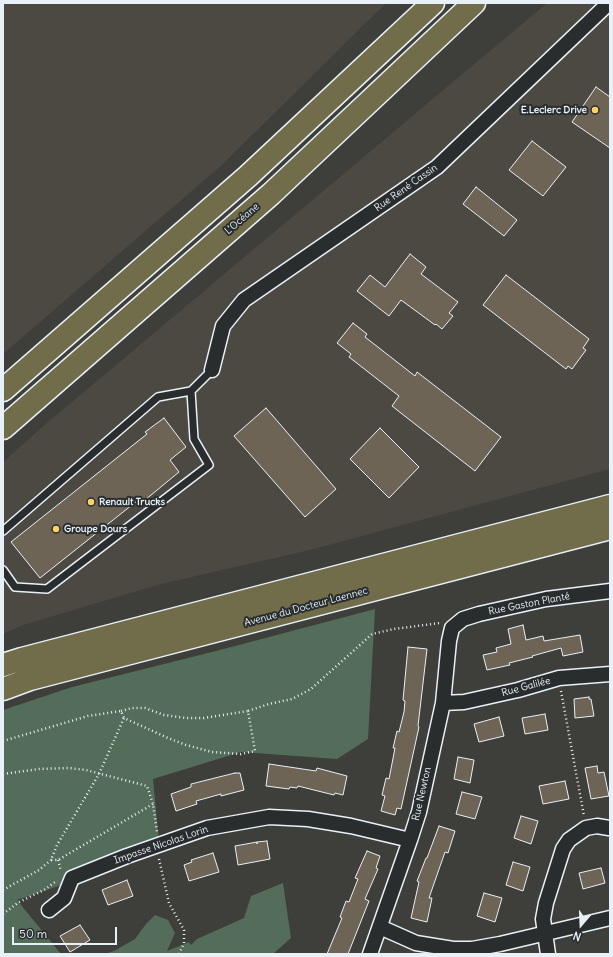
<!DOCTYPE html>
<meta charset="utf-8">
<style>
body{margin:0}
#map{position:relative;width:613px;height:957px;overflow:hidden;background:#3e3e3a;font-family:Delius,sans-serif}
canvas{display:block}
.frame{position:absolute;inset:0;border:4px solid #e8f1f8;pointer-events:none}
.north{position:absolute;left:561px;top:905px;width:40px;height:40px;-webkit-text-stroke:3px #2a2d2e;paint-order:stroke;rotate:199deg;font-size:11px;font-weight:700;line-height:16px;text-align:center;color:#e8f1f8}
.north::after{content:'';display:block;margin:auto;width:14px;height:18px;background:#e8f1f8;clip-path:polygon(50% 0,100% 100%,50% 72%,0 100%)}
.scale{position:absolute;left:12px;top:927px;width:105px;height:18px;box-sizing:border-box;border:2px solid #e8f1f8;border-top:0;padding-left:5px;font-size:12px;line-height:14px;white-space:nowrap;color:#e8f1f8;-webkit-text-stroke:3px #2a2d2e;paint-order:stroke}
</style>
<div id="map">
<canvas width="613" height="957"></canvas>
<div class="frame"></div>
<div class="north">N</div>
<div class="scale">50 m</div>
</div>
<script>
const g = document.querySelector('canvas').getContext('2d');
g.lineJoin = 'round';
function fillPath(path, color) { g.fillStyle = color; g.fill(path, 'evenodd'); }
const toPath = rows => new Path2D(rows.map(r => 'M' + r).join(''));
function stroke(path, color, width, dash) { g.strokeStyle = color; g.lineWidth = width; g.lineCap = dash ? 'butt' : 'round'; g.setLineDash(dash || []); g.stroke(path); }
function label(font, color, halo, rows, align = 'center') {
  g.font = font + ' Delius,sans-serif'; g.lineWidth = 4; g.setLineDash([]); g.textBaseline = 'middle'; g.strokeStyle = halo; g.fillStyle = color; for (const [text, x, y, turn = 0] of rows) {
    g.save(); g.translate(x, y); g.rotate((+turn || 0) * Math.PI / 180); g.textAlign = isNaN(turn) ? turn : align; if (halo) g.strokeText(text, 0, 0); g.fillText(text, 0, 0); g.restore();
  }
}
fillPath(toPath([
 [3,3,386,3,223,164,3,354],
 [547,3,610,3,610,469,314,549,161,584,23,625,3,634,3,462,48,422]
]), '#4c4942');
fillPath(toPath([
 [375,609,368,739,337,759,241,752,153,779,160,852,17,900,61,954,3,954,3,710,72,687,220,650],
 [283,883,291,938,273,954,105,954,114,951,135,939,146,924,155,915,168,920,175,933,167,951,189,942,191,945,197,939,244,918,251,896]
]), '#546c5a');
const building = toPath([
 [596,87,610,97,610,148,572,122,596,87],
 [532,141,566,167,543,196,509,170,532,141],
 [476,187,517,220,504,236,463,204,476,187],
 [410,254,426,267,421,274,458,302,449,313,453,316,442,329,436,324,435,325,401,300,389,316,357,291,370,275,385,287,410,254],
 [506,275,589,339,583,348,586,350,572,369,568,366,566,369,483,305,506,275],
 [353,323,367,334,365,337,415,376,417,372,501,437,475,471,392,406,399,396,349,357,351,354,337,343,353,323],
 [266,408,336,489,305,517,234,436,266,408],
 [164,418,186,447,170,460,179,472,145,500,142,497,40,578,11,542,147,434,145,432,164,418],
 [380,428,419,467,389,498,350,459,380,428],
 [523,625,526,640,543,636,544,641,580,635,583,652,563,656,561,648,532,656,533,657,509,663,510,665,487,670,483,655,497,652,496,648,511,644,508,629,523,625],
 [408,647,427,649,418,726,419,727,401,809,397,808,395,815,381,811,385,796,382,795,386,778,389,779,395,748,393,748,397,731,399,732,404,712,405,701,403,700,408,647],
 [589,697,589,699,591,699,594,716,575,718,574,699,589,697],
 [545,714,548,730,525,734,522,718,545,714],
 [499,717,504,736,479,742,474,724,499,717],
 [458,757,474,760,470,783,454,779,458,757],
 [269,764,316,771,317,768,347,776,343,795,335,793,334,795,298,786,297,788,290,787,289,789,266,786,269,764],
 [597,766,598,773,604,772,609,796,591,799,585,768,597,766],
 [235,773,240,773,244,790,221,796,221,794,196,801,197,804,176,811,171,794,191,787,191,784,235,773],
 [565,781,569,799,543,804,539,786,565,781],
 [462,792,482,797,475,819,456,814,462,792],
 [521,816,538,821,531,844,514,838,521,816],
 [439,826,455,831,448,853,445,852,429,898,432,898,427,922,411,918,419,882,417,881,426,858,427,858,439,826],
 [267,841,270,859,238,865,235,846,257,842,257,844,257,842,267,841],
 [367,851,380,856,376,868,378,869,365,899,369,901,348,954,327,954,342,918,340,917,346,901,349,902,358,879,355,878,367,851],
 [213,853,219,872,189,881,184,865,192,862,191,860,213,853],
 [513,862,530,867,523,891,506,885,513,862],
 [601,868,605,883,583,889,579,873,601,868],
 [127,880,133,896,108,905,102,890,127,880],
 [484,893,502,898,495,922,477,916,484,893],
 [80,925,90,940,70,952,60,936,80,925]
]);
fillPath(building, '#6e6455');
stroke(building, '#e8f1f8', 1);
const lane = toPath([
 [3,531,158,397,191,391,212,370],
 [3,570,15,587,47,589,209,465,194,439,191,391]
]);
const street = toPath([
 [212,370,223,326,244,300,437,167,609,3],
 [443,703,464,702,518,690,559,678,610,674],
 [49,910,64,898,72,878,127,856,207,828,269,817,308,819,351,826,410,840],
 [380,927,416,943,453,949,472,949,500,944,610,918],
 [370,954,410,840,419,812,443,703,449,641,452,628,463,619,479,614,546,599,610,591],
 [548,954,543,919,546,903,563,849,569,840,586,828,597,826,609,828]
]);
const primary = toPath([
 [3,665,22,659,610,506],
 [3,689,30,679,610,528]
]);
const highway = toPath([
 [3,390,248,176,433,3],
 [3,428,271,194,474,3]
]);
stroke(lane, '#e8f1f8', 10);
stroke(street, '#e8f1f8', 17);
stroke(primary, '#e8f1f8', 25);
stroke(highway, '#e8f1f8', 25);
stroke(toPath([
 [561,691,584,816],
 [121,711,132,708,145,708,164,715,186,718,204,718,248,711],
 [3,741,88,716,121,711,124,718],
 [3,774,39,769,69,768,86,770,147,786,153,804,157,832],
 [153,804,58,860,51,860,57,845,99,774,124,718,168,738,186,745,212,752,241,754,255,751,248,711,269,704,292,699,311,689,372,634,394,629,440,623],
 [159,859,169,903,184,930,184,943,179,954],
 [58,860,61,871],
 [3,890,39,870,51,860],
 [3,914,19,902,44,890,55,882]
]), '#e8f1f8', 2.5, [1, 3]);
stroke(lane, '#2a2d2e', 7);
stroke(street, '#2a2d2e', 14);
stroke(primary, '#716d4b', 22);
stroke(highway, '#716d4b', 22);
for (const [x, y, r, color] of [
 [595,110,4,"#ffd166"],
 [91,502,4,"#ffd166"],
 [56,529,4,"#ffd166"]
]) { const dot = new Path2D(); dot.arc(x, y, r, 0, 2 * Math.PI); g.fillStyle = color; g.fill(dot); stroke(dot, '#2a2d2e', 1.5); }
label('bold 10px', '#e8f1f8', '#2a2d2e', [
 ["E.Leclerc Drive",587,110,"right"],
 ["Renault Trucks",99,502],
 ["Groupe Dours",64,529]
], 'left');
label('10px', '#e8f1f8', '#2a2d2e', [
 ["Rue René Cassin",406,188,-35],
 ["L’Océane",242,219,-41],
 ["Rue Gaston Planté",529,604,-11],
 ["Avenue du Docteur Laennec",306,607,-15],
 ["Rue Galilée",526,687,-15],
 ["Rue Newton",422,794,-77],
 ["Impasse Nicolas Lorin",161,845,-19]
]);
</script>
